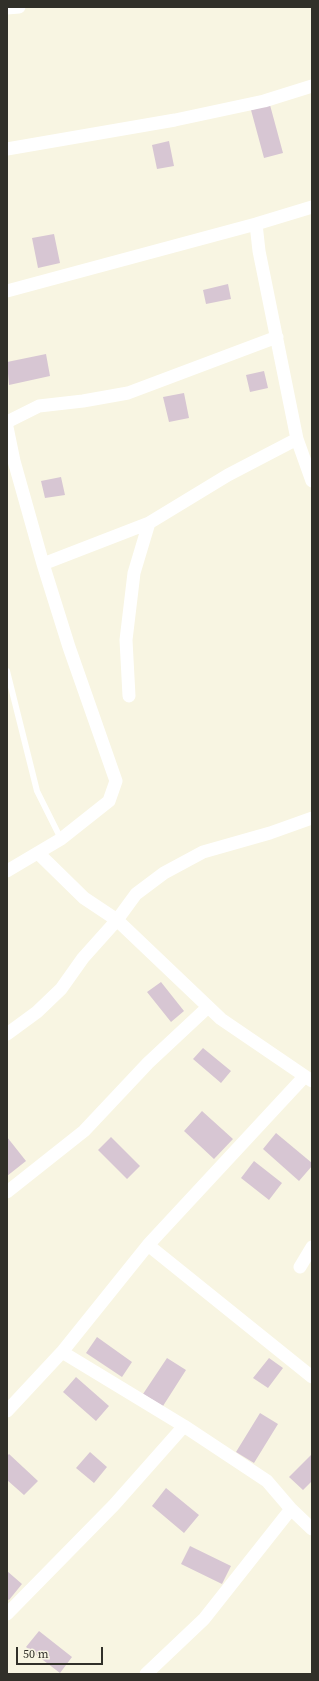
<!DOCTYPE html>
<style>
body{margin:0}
#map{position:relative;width:319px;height:1681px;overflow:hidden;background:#f8f5e2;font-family:"Source Serif 4",serif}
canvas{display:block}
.frame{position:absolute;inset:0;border:8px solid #313029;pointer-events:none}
.scale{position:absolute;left:16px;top:1647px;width:87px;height:18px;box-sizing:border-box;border:2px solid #313029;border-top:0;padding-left:5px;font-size:12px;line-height:14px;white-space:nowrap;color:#313029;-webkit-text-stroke:3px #f8f5e2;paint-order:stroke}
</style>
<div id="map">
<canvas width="319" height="1681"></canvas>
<div class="frame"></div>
<div class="scale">50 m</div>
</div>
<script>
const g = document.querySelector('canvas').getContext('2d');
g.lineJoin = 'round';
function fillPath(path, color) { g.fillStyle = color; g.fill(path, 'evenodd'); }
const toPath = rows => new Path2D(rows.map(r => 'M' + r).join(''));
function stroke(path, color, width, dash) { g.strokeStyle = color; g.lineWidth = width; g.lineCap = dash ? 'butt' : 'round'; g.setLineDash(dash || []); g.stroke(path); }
fillPath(toPath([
 [270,105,283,153,264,158,251,110],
 [169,141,174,166,157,169,152,145],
 [54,234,60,263,38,268,32,238],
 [228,284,231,299,206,304,203,290],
 [46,354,50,376,9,385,7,362],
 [264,371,268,388,250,392,246,375],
 [184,393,189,418,169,422,163,397],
 [61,477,65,495,45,498,41,481],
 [161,982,184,1011,171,1022,147,992],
 [203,1048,231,1071,221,1083,193,1059],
 [202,1111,233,1139,214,1159,184,1131],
 [276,1133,312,1163,312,1166,299,1181,263,1149],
 [7,1137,26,1161,7,1176],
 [111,1137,140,1166,127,1179,98,1150],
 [254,1161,282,1183,269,1200,241,1178],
 [97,1337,132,1362,122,1377,86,1353],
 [167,1358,186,1370,163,1406,143,1394],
 [269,1358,283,1368,268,1388,253,1378],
 [76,1377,109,1406,96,1421,63,1392],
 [260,1413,278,1424,254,1463,236,1452],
 [90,1452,107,1467,94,1483,76,1468],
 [9,1454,38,1481,24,1495,7,1480,7,1456],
 [312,1454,312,1481,303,1490,289,1477],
 [166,1488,199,1515,184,1533,152,1506],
 [190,1546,231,1566,222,1584,181,1564],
 [7,1571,22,1584,9,1600,7,1599],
 [39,1631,72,1657,60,1673,26,1647]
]), '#d7c6d3');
stroke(toPath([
 [7,671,37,791,61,839]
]), '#fff', 6);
stroke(toPath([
 [7,8,19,7],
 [7,149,175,120,264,101,312,86],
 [256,224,259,251,297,439,312,481],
 [7,291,256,224,312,207],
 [7,422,39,406,83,401,128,393,277,337],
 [7,427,14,461,43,564,69,647,116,781,109,801,61,839,7,871],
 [43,564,149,523,228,475,297,439],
 [129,696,126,640,134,573,149,523],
 [38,853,84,898,117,920,221,1019,312,1081],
 [7,1034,37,1012,61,989,83,958,117,920,136,894,164,873,203,852,270,833,312,818],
 [7,1192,84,1131,148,1063,208,1007],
 [148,1245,312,1377],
 [300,1267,312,1247],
 [62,1352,184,1426,267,1481,291,1509,312,1529],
 [7,1411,62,1352,148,1245,304,1077],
 [7,1614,114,1505,184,1426],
 [146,1674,204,1619,291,1509]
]), '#fff', 13);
</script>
